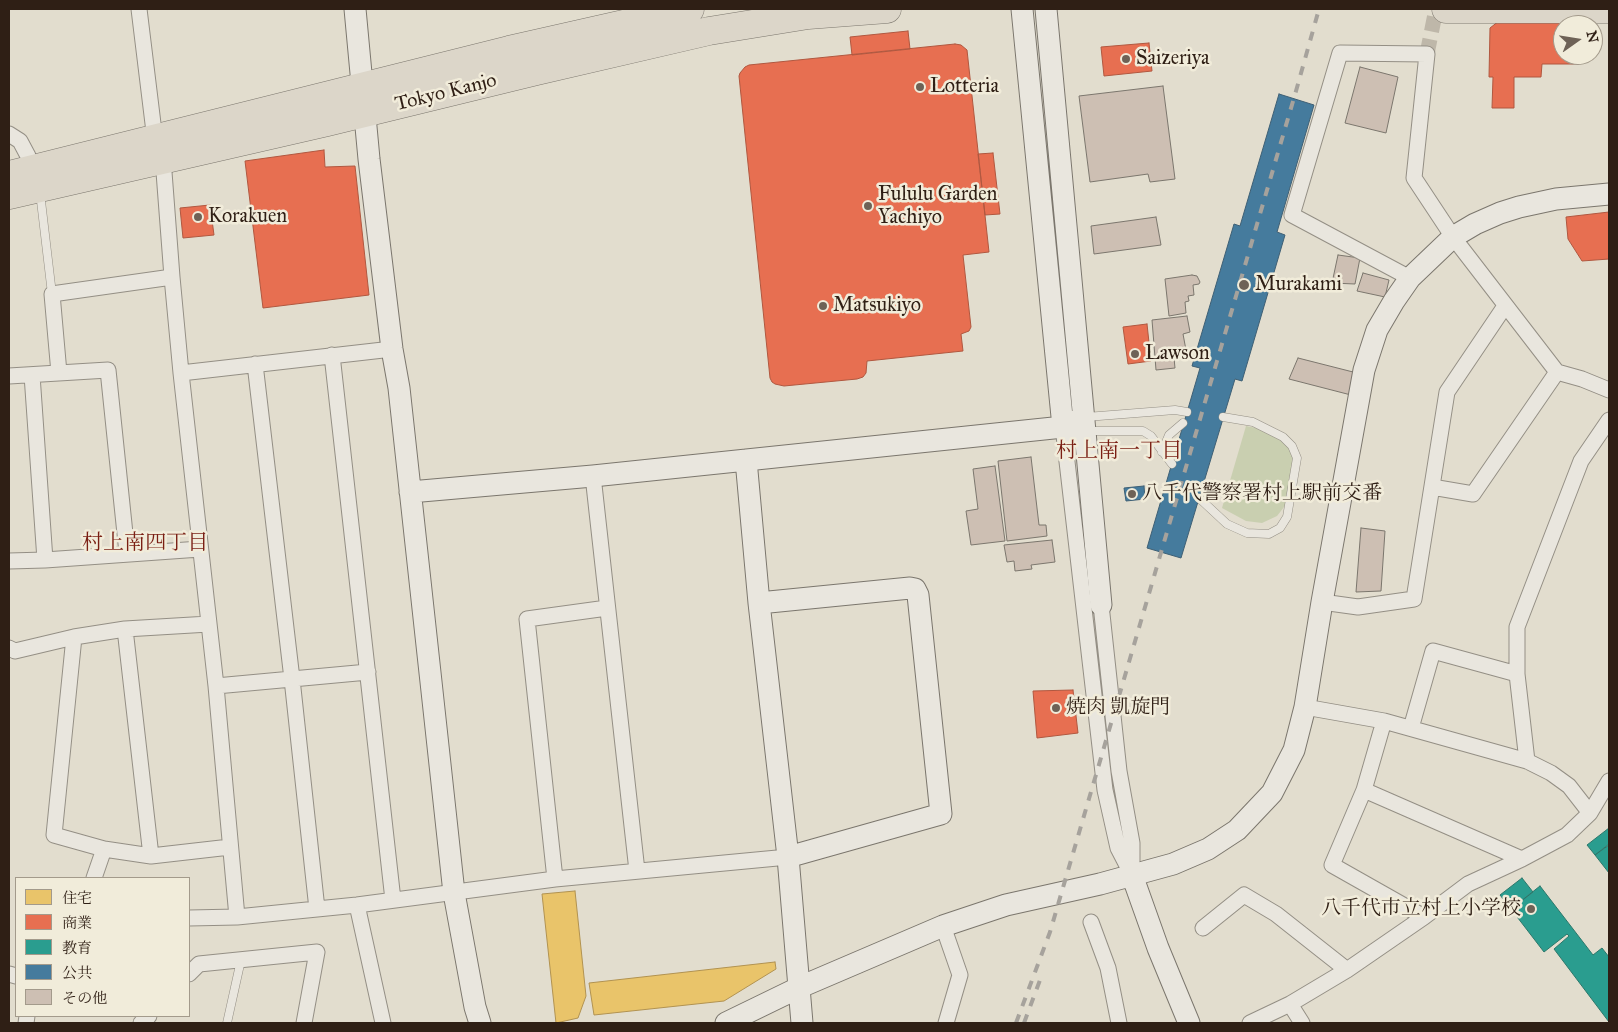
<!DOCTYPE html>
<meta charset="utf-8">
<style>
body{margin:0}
#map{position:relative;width:1618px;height:1032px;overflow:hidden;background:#e2ddce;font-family:"IM FELL Great Primer","Noto Serif JP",serif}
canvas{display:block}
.frame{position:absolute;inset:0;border:10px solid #2f1f15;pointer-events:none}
.legend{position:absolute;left:15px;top:877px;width:175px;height:140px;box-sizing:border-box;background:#f1ecda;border:1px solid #a39a8b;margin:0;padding:6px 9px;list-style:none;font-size:15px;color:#2f1f15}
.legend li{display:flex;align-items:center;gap:10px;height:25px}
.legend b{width:25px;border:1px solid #a39a8b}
.north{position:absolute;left:1553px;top:15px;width:50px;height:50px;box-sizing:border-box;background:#f1ecda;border:1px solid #a39a8b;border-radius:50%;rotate:77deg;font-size:14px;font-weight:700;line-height:20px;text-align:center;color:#2f1f15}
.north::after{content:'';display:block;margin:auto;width:18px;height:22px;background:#6e6256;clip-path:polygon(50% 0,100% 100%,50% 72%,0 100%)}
</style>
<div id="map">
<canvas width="1618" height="1032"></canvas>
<div class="frame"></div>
<ul class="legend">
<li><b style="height:14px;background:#e9c46a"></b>住宅</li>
<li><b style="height:14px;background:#e76f51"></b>商業</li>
<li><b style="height:14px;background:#2a9d8f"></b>教育</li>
<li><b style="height:14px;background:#457b9d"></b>公共</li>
<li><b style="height:14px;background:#cdbfb3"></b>その他</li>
</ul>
<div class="north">N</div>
</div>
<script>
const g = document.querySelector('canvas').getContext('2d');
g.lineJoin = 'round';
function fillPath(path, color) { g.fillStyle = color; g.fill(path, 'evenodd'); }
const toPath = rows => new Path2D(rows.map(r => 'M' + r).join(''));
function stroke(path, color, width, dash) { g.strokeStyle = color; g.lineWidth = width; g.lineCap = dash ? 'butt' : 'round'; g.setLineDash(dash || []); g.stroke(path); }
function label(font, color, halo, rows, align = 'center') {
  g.font = font + ' "IM FELL Great Primer","Noto Serif JP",serif'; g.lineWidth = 5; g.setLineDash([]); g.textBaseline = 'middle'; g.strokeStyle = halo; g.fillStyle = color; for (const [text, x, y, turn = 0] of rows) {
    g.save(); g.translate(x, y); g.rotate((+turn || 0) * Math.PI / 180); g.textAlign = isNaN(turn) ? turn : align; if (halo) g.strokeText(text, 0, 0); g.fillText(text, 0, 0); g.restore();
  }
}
fillPath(toPath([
 [1246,426,1261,429,1276,434,1289,446,1294,461,1288,502,1277,516,1262,523,1246,521,1222,508]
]), '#c9cfb0');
const homes = toPath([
 [575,891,586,996,578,1018,556,1023,542,894,575,891],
 [775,962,776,969,724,1001,594,1015,589,983,775,962]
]);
fillPath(homes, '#e9c46a');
stroke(homes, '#b19250', 1);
const shops = toPath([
 [1504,17,1579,19,1579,25,1563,25,1563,55,1579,55,1579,64,1542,64,1541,77,1514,77,1514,108,1492,108,1493,77,1489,77,1490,28,1504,17],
 [908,31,910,49,852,55,850,37,908,31],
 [1149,43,1152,71,1104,76,1101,47,1149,43],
 [955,44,961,45,967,50,989,252,963,255,971,327,969,331,961,334,963,351,867,361,866,373,863,377,857,379,784,386,775,384,772,382,770,378,739,76,740,73,745,67,749,65,955,44],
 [324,150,325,167,355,166,369,295,263,308,245,161,324,150],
 [993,153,1000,214,985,215,978,154,993,153],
 [210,205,214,235,183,238,180,208,210,205],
 [1609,212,1609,259,1582,261,1568,239,1566,217,1609,212],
 [1147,324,1151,361,1128,364,1123,327,1147,324],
 [1073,690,1078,733,1037,738,1033,691,1073,690]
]);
fillPath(shops, '#e76f51');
stroke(shops, '#b0573f', 1);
const schools = toPath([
 [1609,828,1609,844,1595,855,1587,845,1609,828],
 [1609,845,1609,873,1595,855,1609,845],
 [1522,878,1533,892,1511,909,1500,895,1522,878],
 [1540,886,1593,955,1602,948,1609,957,1609,1022,1554,949,1569,936,1567,934,1544,952,1511,909,1540,886]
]);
fillPath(schools, '#2a9d8f');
stroke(schools, '#2c776a', 1);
const public = toPath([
 [1279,94,1314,105,1277,232,1285,235,1242,381,1235,379,1181,558,1147,548,1200,368,1192,366,1234,224,1240,226,1279,94],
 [1144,486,1145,499,1126,501,1124,488,1144,486]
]);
fillPath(public, '#457b9d');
stroke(public, '#3e5f74', 1);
const building = toPath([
 [1360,67,1398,77,1386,133,1345,123,1360,67],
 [1163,86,1175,179,1150,182,1148,174,1090,182,1079,96,1163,86],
 [1156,217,1161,245,1094,254,1091,226,1156,217],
 [1338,255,1360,258,1355,284,1332,283,1338,255],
 [1363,273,1389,280,1385,297,1357,291,1363,273],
 [1192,275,1197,276,1200,282,1199,284,1193,285,1194,295,1188,296,1189,301,1185,302,1186,313,1169,316,1165,279,1192,275],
 [1187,316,1190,332,1183,334,1186,350,1181,353,1179,351,1179,347,1173,348,1175,368,1156,370,1152,320,1187,316],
 [1298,358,1357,373,1351,395,1289,379,1298,358],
 [1031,457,1039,525,1046,525,1047,536,1007,541,998,461,1031,457],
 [995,466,1005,541,971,545,966,511,978,509,973,469,995,466],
 [1361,528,1385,531,1381,591,1356,592,1361,528],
 [1052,540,1055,562,1031,565,1032,569,1015,571,1014,561,1007,562,1004,545,1052,540]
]);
fillPath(building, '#cdbfb3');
stroke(building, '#7b766d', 1);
stroke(toPath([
 [1427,54,1436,9]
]), '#beb7a9', 15, [15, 8]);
const lane = toPath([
 [41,201,52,294],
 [1086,417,1175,410,1187,412],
 [1086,431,1143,431,1151,436,1172,464],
 [1162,452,1169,435,1183,423],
 [1199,498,1227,524,1247,533,1269,534,1280,528,1287,517,1297,458,1292,446,1283,437,1253,422,1223,417],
 [227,1023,241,960]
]);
const street = toPath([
 [139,9,155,140],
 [9,134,20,141,28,156],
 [163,159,172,277],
 [1410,278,1292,215,1340,53,1427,54,1414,178,1453,237,1557,372,1582,379,1609,390],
 [332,355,393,900],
 [255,364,292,679,317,909],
 [59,373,52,294,172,277,181,373,216,686,237,917],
 [181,373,392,349],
 [32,375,45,560],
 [9,376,108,370,127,553],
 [1063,427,1105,790,1118,848,1132,875],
 [593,476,637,871],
 [1432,487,1473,494,1557,372],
 [9,561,45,560,200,549],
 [1322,602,1358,607,1414,599,1447,392,1505,306],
 [1101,605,1119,771,1132,843,1132,871],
 [125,629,151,856],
 [74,637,54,835,104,849,151,856,230,847],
 [9,648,15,651,74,637,125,629,209,624],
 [216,686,368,672],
 [1305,707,1384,721,1527,761,1551,773,1569,786,1590,813],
 [1384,721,1364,790,1332,865,1424,917],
 [1411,728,1433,651,1517,674],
 [1527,761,1517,674,1517,627,1581,461,1609,420],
 [1364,790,1522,859],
 [94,878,104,849],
 [555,879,527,619,607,608],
 [357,905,383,1023],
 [189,918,237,917,357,905,555,879,788,857],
 [1091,922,1108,968,1119,1023],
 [943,926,960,975,946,1023],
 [1203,928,1244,895,1276,914,1347,970],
 [9,974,16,976],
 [189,974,199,964,317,952,304,1023],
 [1290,1004,1302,1023],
 [26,1023,27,1016],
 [141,1023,149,1016],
 [1250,1023,1290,1004,1347,970,1424,917,1468,884,1522,859,1567,835,1590,813,1609,781]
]);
const secondary = toPath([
 [355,9,369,159,392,349,399,388,454,893,475,1007,480,1023],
 [1022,9,1063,427,1076,429],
 [1046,9,1101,605],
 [746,460,759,603,788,857,802,1023],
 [410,492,593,476,1063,427,1084,417],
 [759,603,910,588,915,589,918,595,941,814,788,857],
 [1132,875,1158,948,1189,1023],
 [726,1023,798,988,943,926,1006,905,1100,884,1173,864,1208,849,1237,830,1272,793,1294,750,1305,707,1322,602,1364,370,1377,330,1394,301,1410,278,1453,237,1475,224,1500,213,1519,207,1556,199,1609,194]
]);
const highway = toPath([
 [1446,9,1609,9],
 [9,175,509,50,690,9],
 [9,195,327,122,537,71,709,31,808,15,887,9]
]);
stroke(lane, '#948f85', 9);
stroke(street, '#948f85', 17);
stroke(secondary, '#7b766d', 23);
stroke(highway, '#7b766d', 29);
stroke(lane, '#e9e6de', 8);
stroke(street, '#e9e6de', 15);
stroke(secondary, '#e9e6de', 21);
stroke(highway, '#dcd6c9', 28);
stroke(toPath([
 [1016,1023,1050,932,1296,91,1319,9],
 [1024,1023,1040,980]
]), '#a6a29c', 4, [9, 9]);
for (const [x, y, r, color] of [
 [1126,59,5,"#6e6256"],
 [920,87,5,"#6e6256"],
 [868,206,5,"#6e6256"],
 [198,217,5,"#6e6256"],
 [1244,285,6,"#6e6256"],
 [823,306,5,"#6e6256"],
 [1135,354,5,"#6e6256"],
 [1132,494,5,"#6e6256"],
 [1056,708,5,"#6e6256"],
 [1531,909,5,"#6e6256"]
]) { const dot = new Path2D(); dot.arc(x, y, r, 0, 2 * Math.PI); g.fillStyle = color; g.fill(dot); stroke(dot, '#f1ecda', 2); }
label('20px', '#2f1f15', '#f1ecda', [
 ["Saizeriya",1136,59],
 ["Lotteria",930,87],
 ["Fululu Garden",878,195],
 ["Yachiyo",878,218],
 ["Korakuen",208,217],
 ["Murakami",1255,285],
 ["Matsukiyo",833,306],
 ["Lawson",1145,354],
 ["八千代警察署村上駅前交番",1142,494],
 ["焼肉 凱旋門",1066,708],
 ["八千代市立村上小学校",1521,909,"right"]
], 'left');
label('20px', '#2f1f15', '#f1ecda', [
 ["Tokyo Kanjo",446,93,-14]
]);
label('21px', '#7a1f14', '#f1ecda', [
 ["村上南一丁目",1119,452],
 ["村上南四丁目",145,544]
]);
</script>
